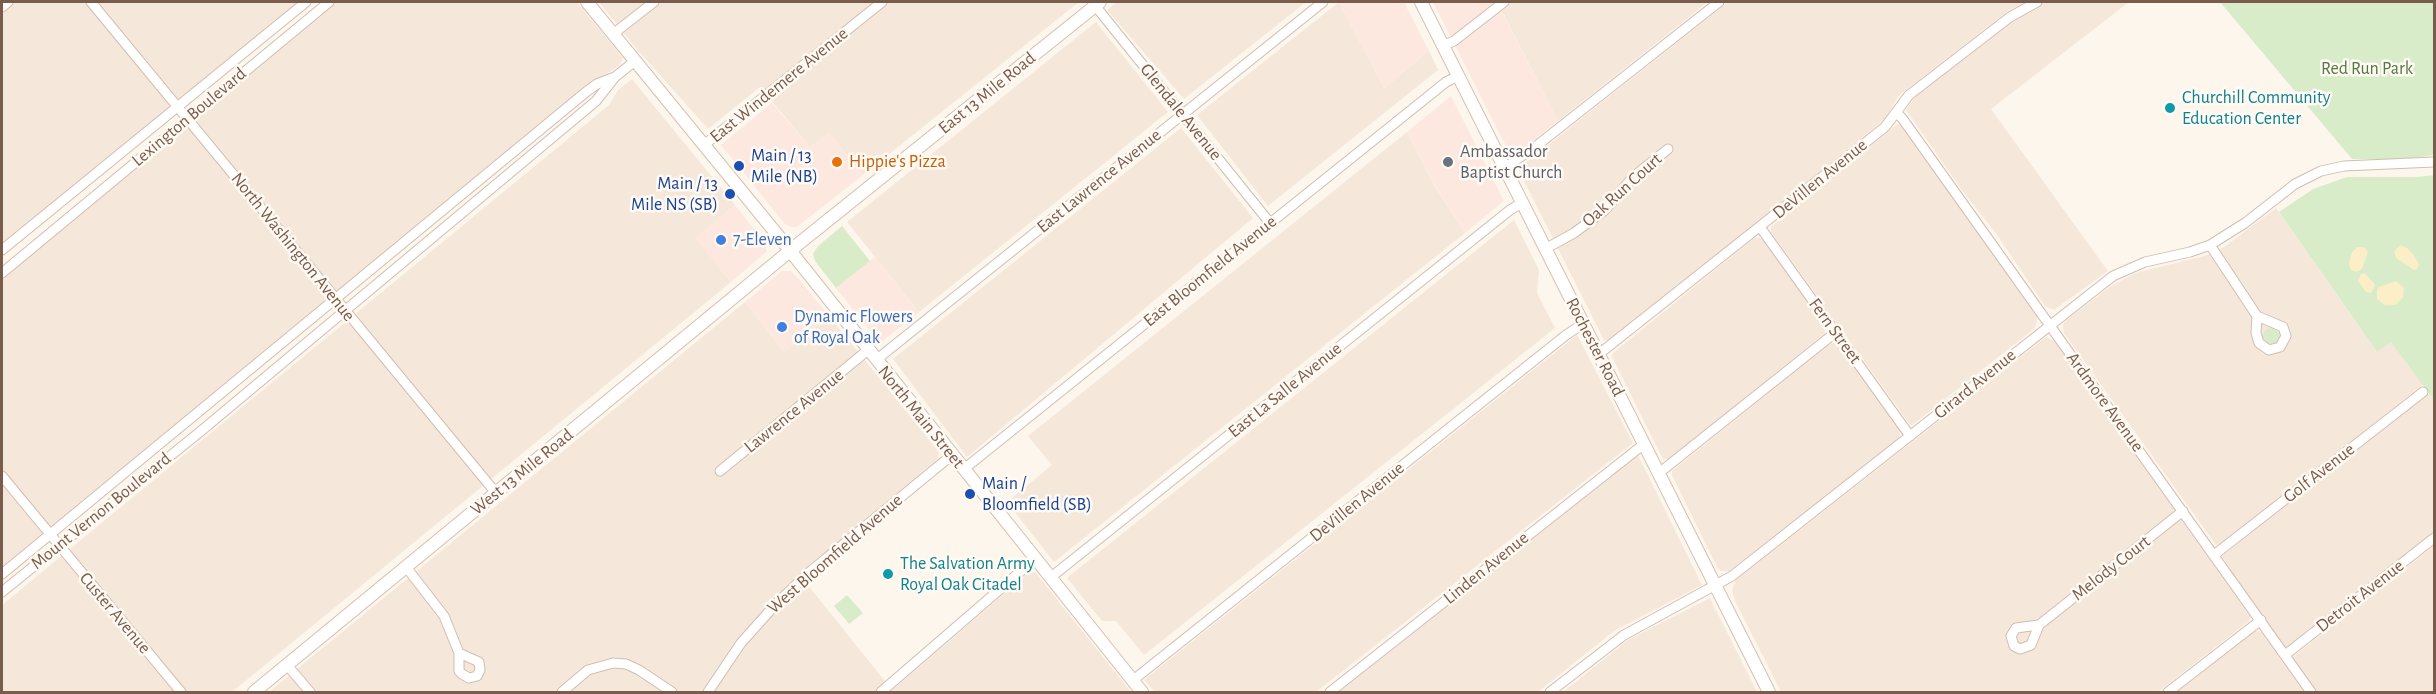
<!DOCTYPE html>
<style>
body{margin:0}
#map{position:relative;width:2436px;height:694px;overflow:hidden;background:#fdf6ec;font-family:"Alegreya Sans",sans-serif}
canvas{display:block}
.frame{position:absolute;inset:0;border:3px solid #7a5c4d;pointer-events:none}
</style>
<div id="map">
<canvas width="2436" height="694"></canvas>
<div class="frame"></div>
</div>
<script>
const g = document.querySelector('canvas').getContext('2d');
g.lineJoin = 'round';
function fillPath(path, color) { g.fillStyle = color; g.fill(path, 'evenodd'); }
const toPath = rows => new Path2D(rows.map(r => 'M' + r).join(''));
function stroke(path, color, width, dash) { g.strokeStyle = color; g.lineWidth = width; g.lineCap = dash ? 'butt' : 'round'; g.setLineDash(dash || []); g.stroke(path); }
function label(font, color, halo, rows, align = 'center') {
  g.font = font + ' "Alegreya Sans",sans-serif'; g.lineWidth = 5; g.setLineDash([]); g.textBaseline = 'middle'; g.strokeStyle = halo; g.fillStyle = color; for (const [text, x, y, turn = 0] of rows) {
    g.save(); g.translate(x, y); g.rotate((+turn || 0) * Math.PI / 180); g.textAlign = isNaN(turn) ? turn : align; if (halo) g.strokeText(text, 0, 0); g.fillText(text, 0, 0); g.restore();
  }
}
fillPath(toPath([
 [2,2,300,2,2,248],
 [336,2,577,2,622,57,622,60,620,65,582,90,2,568,2,278],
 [599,2,1079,2,863,175,829,133,810,147,760,87,708,129,635,47],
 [1117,2,1306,2,1184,99,1107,10],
 [1339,2,1384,88,1429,51,1438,70,1268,206,1197,115],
 [1514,2,1708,2,1558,121,1502,11],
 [1728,2,2026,2,2008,11,1898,96,1886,118,1611,341,1604,340,1518,169],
 [2043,2,2129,2,1991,109,2108,271,2054,310,2045,306,1995,232,1964,193,1906,110,1915,97,2025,12],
 [1096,22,1168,112,919,312,847,222],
 [632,79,735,205,696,238,731,282,232,692,2,692,2,605,609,105,618,90],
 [1898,124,1903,126,2038,316,2035,328,1911,426,1771,232,1771,227],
 [1181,128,1253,218,967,457,893,359],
 [1407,132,1434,185,1465,233,1054,562,1007,502,1052,465,1028,436],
 [2276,208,2376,351,2391,341,2424,384,2220,544,2216,545,2064,333,2063,327,2064,322,2111,286,2135,273,2204,256,2224,247],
 [1514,220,1539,270,1537,293,1555,328,1144,655,1116,621,1102,621,1067,578],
 [1759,237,1763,240,1824,325,1825,333,1670,459,1663,459,1612,357,1613,353,1753,239],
 [745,302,784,352,829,316,939,452,938,459,799,574,892,690,1031,571,1036,573,1131,692,269,692],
 [1577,335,1633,443,1316,692,1155,692,1144,680],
 [2046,337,2055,341,2073,366,2250,616,2249,621,2158,692,1781,692,1735,601,1732,590,1736,580],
 [1835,343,1838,344,1899,429,1900,438,1729,571,1721,571,1718,569,1672,475,1672,471,1829,344],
 [2430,393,2434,400,2434,532,2286,648,2241,588,2222,556],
 [1638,455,1702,585,1614,631,1538,692,1339,692],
 [2434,546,2434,692,2177,692,2255,631,2261,632,2285,663],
 [1710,598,1757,692,1563,692,1628,640]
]), '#f5e8da');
fillPath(toPath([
 [1339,2,1404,2,1429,51,1384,88],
 [1433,2,1514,2,1502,12,1558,121,1517,153,1510,154],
 [1451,96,1504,201,1465,233,1434,184,1407,132],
 [772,103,810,147,829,132,863,175,797,227,791,227,785,224,721,145],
 [735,205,766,244,766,252,731,282,695,238],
 [875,257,919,312,880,343,836,288],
 [782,271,791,271,797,277,829,316,784,352,745,302]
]), '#fde8e0');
fillPath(toPath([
 [2220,2,2434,2,2434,155,2407,159,2352,159],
 [2434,175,2434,400,2391,342,2377,352,2279,212,2313,189,2347,177,2417,177],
 [842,226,870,261,836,288,815,261,813,254,818,246],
 '2263 336a8 8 0 1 1 16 0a8 8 0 1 1-16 0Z',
 [847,595,863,613,849,624,834,606]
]), '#d8ecc9');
fillPath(toPath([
 [2400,245,2407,248,2414,255,2419,265,2417,269,2414,270,2396,258,2394,252],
 [2357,247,2364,247,2368,252,2362,269,2356,272,2351,270,2349,264,2352,252],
 [2365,273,2375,285,2371,293,2366,292,2358,281,2361,274],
 [2396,281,2404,288,2403,297,2396,305,2385,305,2377,299,2377,290,2379,287]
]), '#fcefc7');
const street = toPath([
 [91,2,496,493],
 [1093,3,1270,223],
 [2,7,8,2],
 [613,34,654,2],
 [1442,46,1454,41,1504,2],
 [1896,113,1902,118,2311,692],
 [704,145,882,2],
 [1504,168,1535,147,1719,2],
 [1760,227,1910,436],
 [2210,245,2257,316,2256,333,2259,343,2269,350,2280,347,2286,336,2283,327,2257,316],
 [1545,249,1574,233,1605,210,1633,177,1668,149],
 [2,250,306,2],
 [2,273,329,2],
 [1599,354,1885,127,1909,95,2010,17,2037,2],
 [876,360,1323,2],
 [964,469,1446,82,1458,76],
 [720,471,868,350],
 [1659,473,1836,332],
 [2,476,181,692],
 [2214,555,2423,392],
 [406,567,444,616,459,653,459,671,462,674,469,678,477,676,480,670,479,662,459,653],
 [2,574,586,92,597,84,615,77,635,61],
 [1050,578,1510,210,1522,203],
 [2,592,201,431,596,101,615,77],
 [2039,625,2031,645,2020,649,2014,646,2011,636,2016,628,2039,625,2183,511],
 [2285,655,2434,538],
 [287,665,310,692],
 [1132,681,1566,335,1583,324],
 [562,692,588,670,613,663,626,664,639,670,672,692],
 [708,692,741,643,775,605,806,575,952,455],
 [881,692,1035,559],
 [1330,692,1644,444],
 [1550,692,1624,635,1732,576,2113,276,2145,262,2190,252,2210,245,2245,223,2295,184,2321,171,2344,166,2434,162],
 [2168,692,2261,620]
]);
const secondary = toPath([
 [587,2,780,238,1142,692],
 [1421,2,1769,692],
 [254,692,802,241,1100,2]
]);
stroke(street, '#d1beb0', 11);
stroke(secondary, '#d6c0b0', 14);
stroke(street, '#fff', 9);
stroke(secondary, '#fff', 12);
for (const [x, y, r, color] of [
 [2170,108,6,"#0f9aa8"],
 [837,162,6,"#e8710a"],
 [1448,162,6,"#6b7280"],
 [739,166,6,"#1a4fb4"],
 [730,194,6,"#1a4fb4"],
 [721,240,6,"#3f7fe0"],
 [782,327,6,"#3f7fe0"],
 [970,494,6,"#1a4fb4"],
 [888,574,6,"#0f9aa8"]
]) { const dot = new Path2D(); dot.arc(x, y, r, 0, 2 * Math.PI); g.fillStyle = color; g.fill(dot); stroke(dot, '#fffaf3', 2); }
label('18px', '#537a41', '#fffaf3', [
 ["Red Run Park",2367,69]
]);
label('18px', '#7a5c4d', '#fffaf3', [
 ["East Windemere Avenue",779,85,-39],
 ["East 13 Mile Road",987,93,-39],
 ["Glendale Avenue",1181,112,51],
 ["Lexington Boulevard",189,117,-40],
 ["DeVillen Avenue",1820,179,-39],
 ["East Lawrence Avenue",1099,181,-39],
 ["Oak Run Court",1622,190,-42],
 ["North Washington Avenue",293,247,51],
 ["East Bloomfield Avenue",1210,271,-39],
 ["Fern Street",1835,331,54],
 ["Rochester Road",1595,347,63],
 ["Girard Avenue",1975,384,-39],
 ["East La Salle Avenue",1285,390,-39],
 ["Ardmore Avenue",2105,402,54],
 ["Lawrence Avenue",794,411,-39],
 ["North Main Street",921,417,51],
 ["West 13 Mile Road",522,472,-39],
 ["Golf Avenue",2319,473,-38],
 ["DeVillen Avenue",1357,502,-39],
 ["Mount Vernon Boulevard",101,511,-39],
 ["West Bloomfield Avenue",835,554,-41],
 ["Linden Avenue",1486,568,-39],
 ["Melody Court",2111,568,-38],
 ["Detroit Avenue",2360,596,-38],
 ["Custer Avenue",115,613,50]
]);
label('18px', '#0d838f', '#fffaf3', [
 ["Churchill Community",2182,98],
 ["Education Center",2182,119],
 ["The Salvation Army",900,564],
 ["Royal Oak Citadel",900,585]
], 'left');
label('18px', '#5b616d', '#fffaf3', [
 ["Ambassador",1460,152],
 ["Baptist Church",1460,173]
], 'left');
label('18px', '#164399', '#fffaf3', [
 ["Main / 13",751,156],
 ["Mile (NB)",751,177],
 ["Main / 13",718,184,"right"],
 ["Mile NS (SB)",718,205,"right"],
 ["Main /",982,484],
 ["Bloomfield (SB)",982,505]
], 'left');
label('18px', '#c56008', '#fffaf3', [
 ["Hippie's Pizza",849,162]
], 'left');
label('18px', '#366cbe', '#fffaf3', [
 ["7-Eleven",733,240],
 ["Dynamic Flowers",794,317],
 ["of Royal Oak",794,338]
], 'left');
</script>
